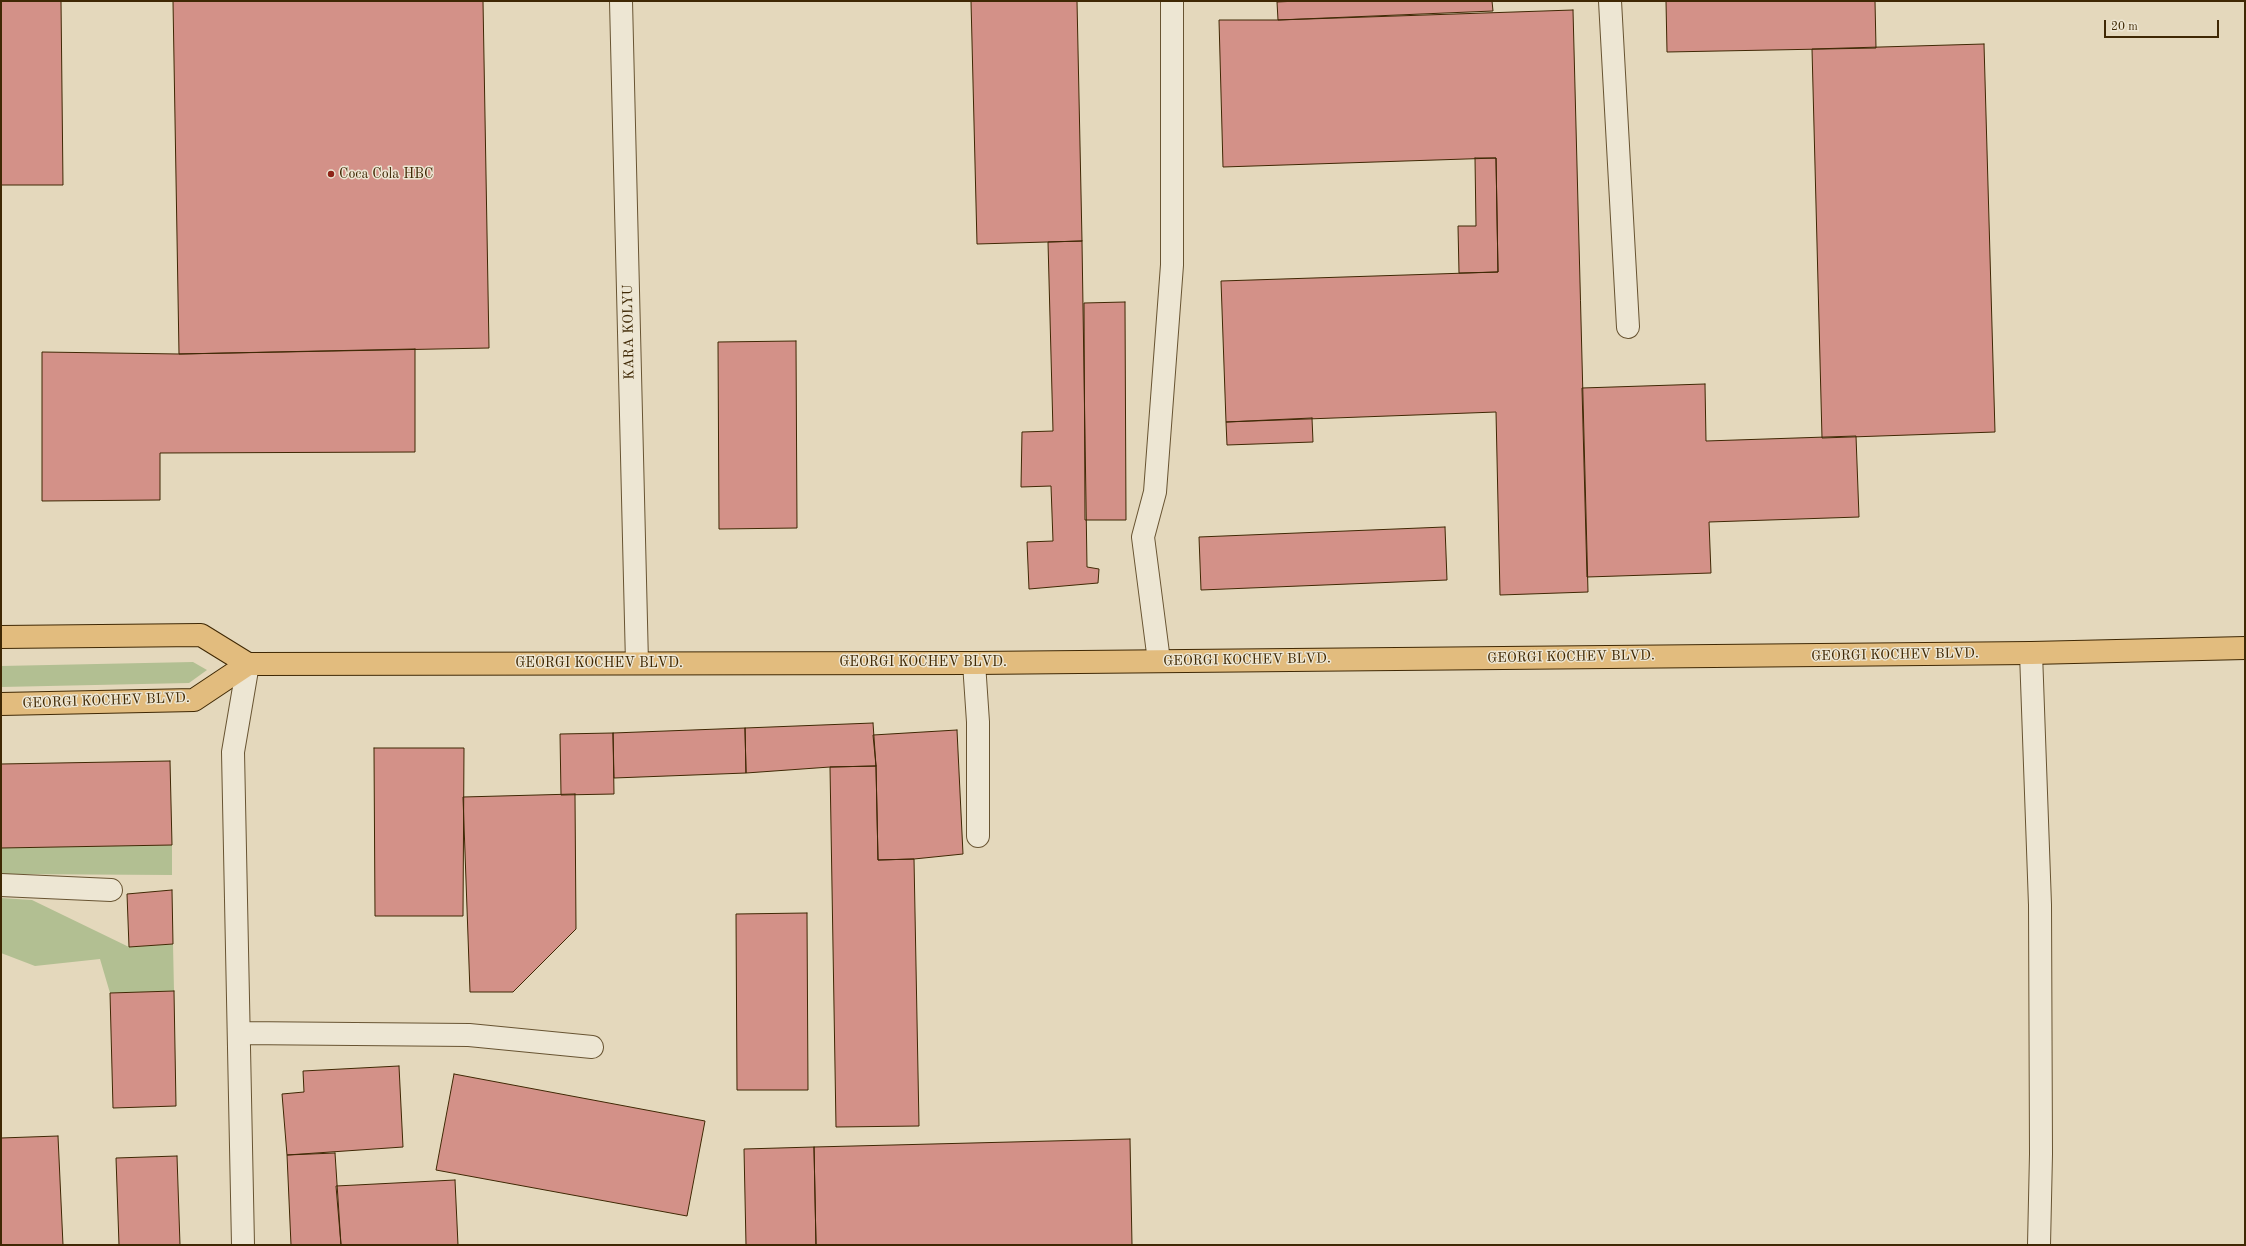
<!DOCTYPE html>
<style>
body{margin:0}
#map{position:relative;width:2246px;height:1246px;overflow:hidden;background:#e4d8bc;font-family:"Old Standard TT",serif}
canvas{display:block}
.frame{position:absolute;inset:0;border:2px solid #3f2804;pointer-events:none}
.scale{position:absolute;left:2104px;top:20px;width:115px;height:18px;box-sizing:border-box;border:2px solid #3f2804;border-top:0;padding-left:5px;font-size:12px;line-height:14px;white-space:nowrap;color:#3f2804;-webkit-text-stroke:3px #ede6d3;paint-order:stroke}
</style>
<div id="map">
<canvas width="2246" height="1246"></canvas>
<div class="frame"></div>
<div class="scale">20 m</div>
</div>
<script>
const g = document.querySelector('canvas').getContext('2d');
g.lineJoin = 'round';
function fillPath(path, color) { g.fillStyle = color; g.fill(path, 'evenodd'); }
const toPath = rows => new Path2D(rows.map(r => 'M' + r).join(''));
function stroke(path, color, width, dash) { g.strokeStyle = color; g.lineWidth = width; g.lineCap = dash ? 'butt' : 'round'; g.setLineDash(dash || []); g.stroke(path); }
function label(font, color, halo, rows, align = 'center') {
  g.font = font + ' "Old Standard TT",serif'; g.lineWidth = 3; g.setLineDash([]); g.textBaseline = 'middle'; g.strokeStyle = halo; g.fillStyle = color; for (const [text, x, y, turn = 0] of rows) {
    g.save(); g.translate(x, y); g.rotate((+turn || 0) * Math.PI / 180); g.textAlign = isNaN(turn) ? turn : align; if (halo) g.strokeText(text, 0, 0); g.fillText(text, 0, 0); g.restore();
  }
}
fillPath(toPath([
 [193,662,207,670,189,683,1,687,1,666],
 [172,845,172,875,1,874,1,848],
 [1,898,32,900,129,947,173,944,174,991,110,993,100,959,35,966,1,953]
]), '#b2bf92');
const building = toPath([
 [1,1,61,1,63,185,1,185,1,1],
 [173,1,483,1,489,348,179,354,173,1],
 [971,1,1077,1,1082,241,977,244,971,1],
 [1298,1,1492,1,1493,11,1278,20,1277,2,1298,1],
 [1666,1,1875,1,1876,48,1667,52,1666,1],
 [1573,10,1588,592,1500,595,1496,412,1226,422,1221,281,1498,272,1496,158,1223,167,1219,20,1278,20,1573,10],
 [1984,44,1995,432,1822,438,1812,49,1984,44],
 [1475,158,1496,158,1498,272,1459,273,1458,226,1476,226,1475,158],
 [1082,241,1087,567,1099,569,1098,583,1029,589,1027,542,1053,541,1051,486,1021,487,1022,432,1053,431,1048,242,1082,241],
 [1125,302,1126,520,1085,520,1084,303,1125,302],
 [796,341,797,528,719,529,718,342,796,341],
 [415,349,415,452,160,453,160,500,42,501,42,352,179,354,415,349],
 [1705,384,1706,441,1856,436,1859,517,1709,522,1711,573,1587,577,1582,388,1705,384],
 [1312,418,1313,442,1227,445,1226,422,1312,418],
 [1445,527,1447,580,1201,590,1199,537,1445,527],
 [873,723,876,766,830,767,746,773,745,728,873,723],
 [745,728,746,773,614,778,613,733,745,728],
 [957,730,963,854,914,859,878,860,876,766,873,735,957,730],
 [613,733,614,794,561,795,560,734,613,733],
 [374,748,464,748,463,916,375,916,374,748],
 [170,761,172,845,1,848,1,764,170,761],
 [876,766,878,860,914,859,919,1126,836,1127,830,767,876,766],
 [575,794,576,929,513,992,470,992,463,797,575,794],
 [172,890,173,944,129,947,127,894,172,890],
 [807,913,808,1090,737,1090,736,914,807,913],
 [174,991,176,1106,113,1108,110,993,174,991],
 [399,1066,403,1147,287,1155,282,1094,304,1092,303,1071,399,1066],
 [454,1074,705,1121,687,1216,436,1170,454,1074],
 [58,1136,63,1245,1,1245,1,1138,58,1136],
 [1130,1139,1132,1245,816,1245,814,1147,1130,1139],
 [814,1147,816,1245,746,1245,744,1149,814,1147],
 [335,1153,341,1245,291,1245,287,1155,335,1153],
 [177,1156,180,1245,119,1245,116,1158,177,1156],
 [455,1180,458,1245,341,1245,336,1186,455,1180]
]);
fillPath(building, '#d39188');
stroke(building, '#3f2804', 1);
const minor = toPath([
 [621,1,637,663],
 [1610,1,1628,327],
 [2031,653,2040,905,2041,1154,2039,1245],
 [1159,661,1143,537,1155,492,1172,265,1172,1],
 [974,663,978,722,978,836],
 [1,885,111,890],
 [240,1033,469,1035,592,1047],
 [243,1245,233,752,248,664]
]);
const major = toPath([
 [1,637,201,635,248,664,974,663,2031,653,2245,648],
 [1,704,194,700,248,664]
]);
stroke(minor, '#685432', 24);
stroke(major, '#3f2804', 24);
stroke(minor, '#ede6d3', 22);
stroke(major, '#e2bc7e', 22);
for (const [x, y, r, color] of [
 [331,174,4,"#8f2418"]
]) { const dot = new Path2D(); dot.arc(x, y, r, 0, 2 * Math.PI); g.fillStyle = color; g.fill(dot); stroke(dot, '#ede6d3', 1.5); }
label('14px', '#3f2804', '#ede6d3', [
 ["Coca Cola HBC",339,174]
], 'left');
label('14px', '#3f2804', '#ede6d3', [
 ["KARA KOLYU",629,332,-91],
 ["GEORGI KOCHEV BLVD.",1895,655,-1],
 ["GEORGI KOCHEV BLVD.",1571,657,-1],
 ["GEORGI KOCHEV BLVD.",1247,660,-1],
 ["GEORGI KOCHEV BLVD.",923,662],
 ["GEORGI KOCHEV BLVD.",599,663],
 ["GEORGI KOCHEV BLVD.",106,701,-2]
]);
</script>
